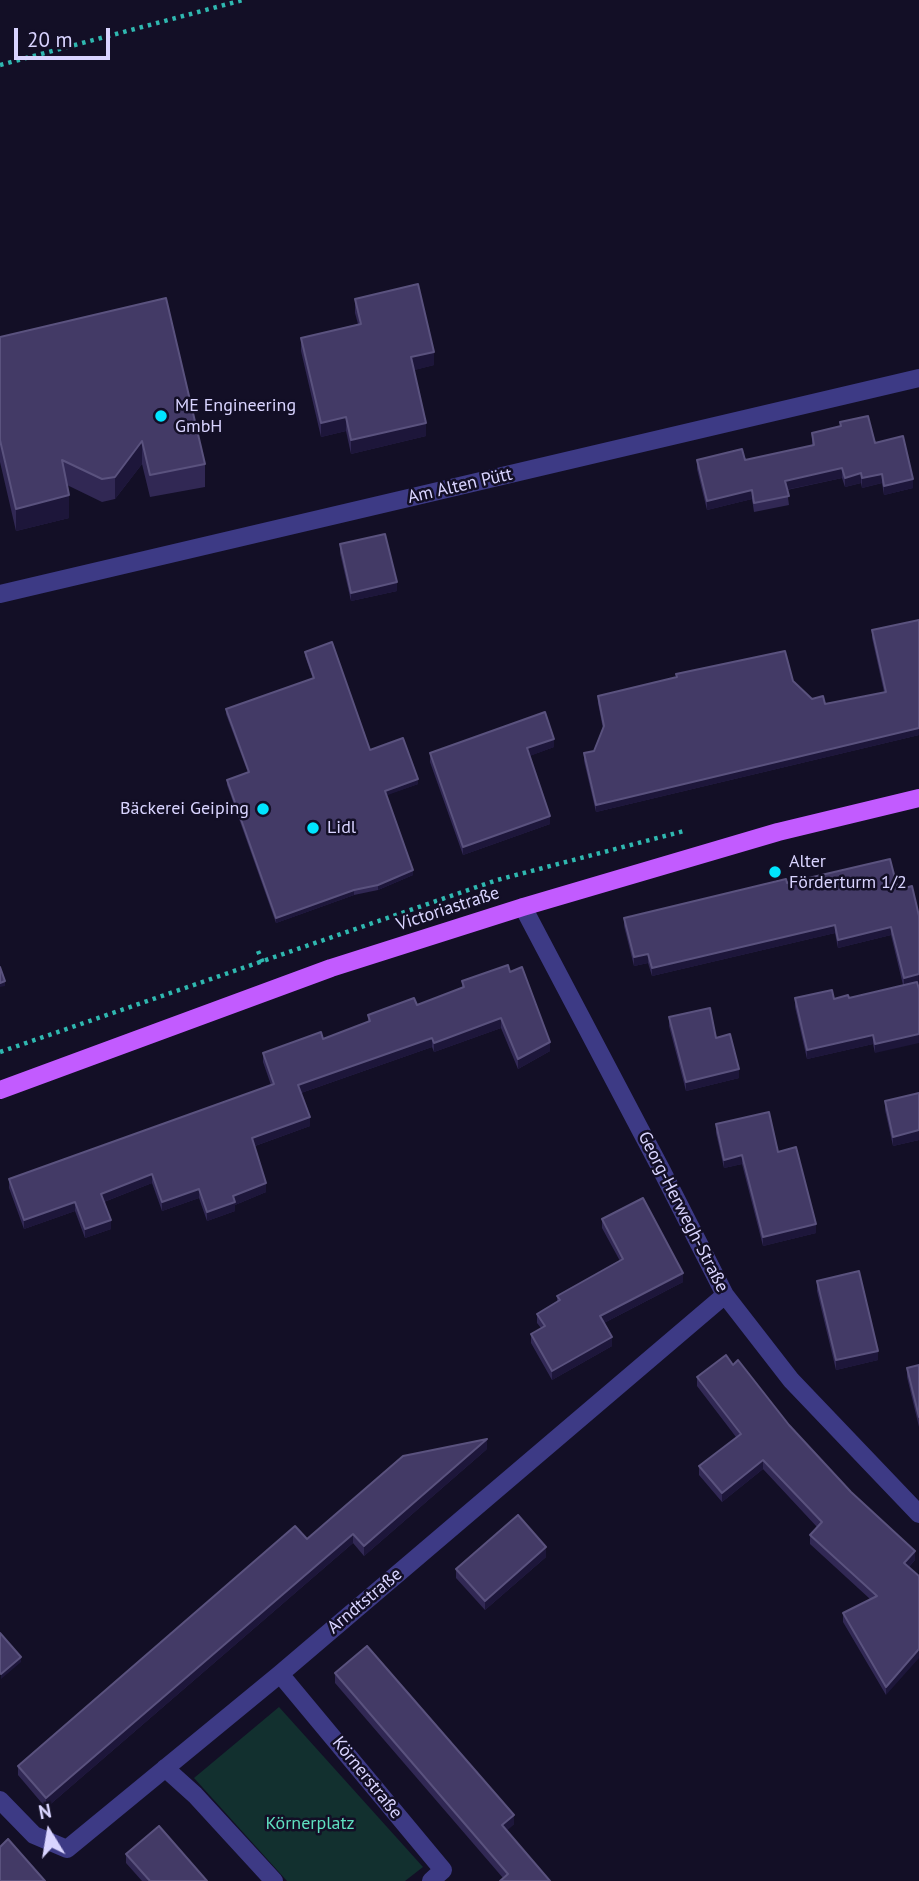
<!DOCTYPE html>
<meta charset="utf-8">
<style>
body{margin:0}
#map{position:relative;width:919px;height:1881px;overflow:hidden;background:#130f26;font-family:"PT Sans",sans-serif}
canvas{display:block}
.north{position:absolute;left:14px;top:1797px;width:70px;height:70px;-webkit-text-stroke:5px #130f26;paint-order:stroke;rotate:349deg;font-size:19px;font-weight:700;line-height:28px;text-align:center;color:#d9d4ff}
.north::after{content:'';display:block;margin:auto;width:24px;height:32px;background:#d9d4ff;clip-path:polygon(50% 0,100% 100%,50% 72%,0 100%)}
.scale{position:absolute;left:14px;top:28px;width:96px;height:32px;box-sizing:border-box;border:4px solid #d9d4ff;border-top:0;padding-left:9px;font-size:21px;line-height:24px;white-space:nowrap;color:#d9d4ff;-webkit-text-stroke:5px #130f26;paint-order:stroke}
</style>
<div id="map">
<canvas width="919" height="1881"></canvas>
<div class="north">N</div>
<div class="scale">20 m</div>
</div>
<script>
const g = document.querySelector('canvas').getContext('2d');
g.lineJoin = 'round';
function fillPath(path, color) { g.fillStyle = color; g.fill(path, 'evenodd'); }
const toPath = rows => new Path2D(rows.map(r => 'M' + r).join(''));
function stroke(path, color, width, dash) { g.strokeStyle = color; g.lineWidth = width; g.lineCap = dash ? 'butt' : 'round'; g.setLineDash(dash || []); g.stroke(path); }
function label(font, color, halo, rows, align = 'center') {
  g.font = font + ' "PT Sans",sans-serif'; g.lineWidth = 5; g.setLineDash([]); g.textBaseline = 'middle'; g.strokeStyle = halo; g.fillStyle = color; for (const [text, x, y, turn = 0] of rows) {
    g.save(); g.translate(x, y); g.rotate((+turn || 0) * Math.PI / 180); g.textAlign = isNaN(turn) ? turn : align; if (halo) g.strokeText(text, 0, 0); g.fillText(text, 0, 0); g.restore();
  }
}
fillPath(toPath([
 [279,1707,423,1867,405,1881,287,1881,194,1778]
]), '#12302f');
stroke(toPath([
 [0,65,243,0],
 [258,951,263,963],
 [0,1052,497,880,684,831]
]), '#2fb8b0', 4.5, [3.5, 5]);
stroke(toPath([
 [0,594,919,378],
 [523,907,662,1171,725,1295,791,1380,919,1514],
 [280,1674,443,1870,431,1881],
 [165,1768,195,1795,274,1881],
 [0,1800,34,1835,67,1849,280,1674,725,1295]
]), '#3d3a85', 18);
stroke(toPath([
 [0,1090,331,968,523,907,778,832,919,798]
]), '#c25bff', 18);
fillPath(toPath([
 [355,299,434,365,414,370,426,436,351,454,346,431,321,437,301,351,301,338,358,324,355,313],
 [0,337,205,464,205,487,150,497,142,464,115,499,102,502,67,485,69,518,16,531,0,462],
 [840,422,875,443,913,488,884,495,882,483,862,488,861,483,845,487,842,478,787,490,789,505,754,512,752,499,707,510,697,469,697,460,745,460,812,445,812,433,840,427],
 [340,544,397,591,351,601,340,553],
 [919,620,919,735,596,812,584,761,584,753,594,751,603,729,598,703,598,696,676,677,676,674,793,681,812,699,825,704,884,692,872,638,872,630],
 [305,652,370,750,418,784,386,795,413,875,378,890,354,895,276,923,227,785,227,780,248,773,226,714,226,709,313,679,305,656],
 [554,747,529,756,550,824,463,855,430,762,430,753],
 [787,883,898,890,919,916,919,983,918,983,875,1053,873,1044,807,1059,795,1007,795,998,849,998,903,985,891,935,838,948,835,933,652,976,648,963,634,966,624,926,624,918],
 [510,972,550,1051,518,1069,501,1028,434,1052,432,1047,301,1093,310,1126,255,1146,266,1192,235,1205,235,1211,207,1221,199,1198,162,1211,152,1183,104,1202,111,1229,85,1238,75,1211,24,1229,9,1188,9,1179,271,1085,263,1062,263,1053,323,1039,368,1022,368,1015,417,1005,462,988,462,981],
 [669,1017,716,1038,739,1078,686,1091,669,1026],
 [919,1093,919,1140,893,1146,885,1110,885,1101],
 [716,1124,778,1152,816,1233,763,1246,742,1164,724,1168,716,1133],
 [602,1219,683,1282,604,1323,612,1346,552,1380,531,1343,531,1334,541,1328,537,1323,537,1314,557,1302,557,1296,620,1261,602,1228],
 [817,1281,878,1360,836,1370,817,1291],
 [733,1365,915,1560,909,1567,886,1695,843,1622,843,1613,870,1599,810,1544,810,1535,817,1527,763,1469,722,1502,699,1475,699,1466,736,1437,697,1386,697,1377],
 [919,1365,919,1427,907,1377,907,1368],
 [487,1449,364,1556,353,1543,46,1808,18,1775,18,1766,307,1539],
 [546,1557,485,1610,456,1578,456,1569],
 [335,1673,514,1824,506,1831,550,1881,503,1878,335,1683],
 [126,1854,207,1881,142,1881,126,1863]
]), '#312854');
fillPath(toPath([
 [434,352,434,365,411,371,411,357],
 [346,417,346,431,321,437,321,423],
 [426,423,426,436,351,454,351,440],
 [142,441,142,464,115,499,115,477],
 [842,468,842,478,785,490,785,481],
 [861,473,861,483,845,487,845,478],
 [882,474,882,483,862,488,862,478],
 [913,479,913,488,884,495,884,486],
 [752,490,752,499,707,510,707,501],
 [69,495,69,518,16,531,16,509],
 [397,582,397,591,351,601,351,593],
 [919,728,919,735,596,812,596,805],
 [554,739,554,747,527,757,527,748],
 [418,779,418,784,385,796,385,791],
 [550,816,550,824,463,855,463,847],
 [413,870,413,875,378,890,378,885],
 [354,890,354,895,276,923,276,918],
 [835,925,835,933,652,976,652,968],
 [891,927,891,935,838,948,838,940],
 [648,954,648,963,634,966,634,957],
 [919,974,919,983,904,987,904,978],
 [5,981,5,986,0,987,0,983],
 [501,1018,501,1028,434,1052,434,1043],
 [919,1034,919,1043,875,1053,875,1044],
 [873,1035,873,1044,807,1059,807,1050],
 [432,1038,432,1047,298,1094,298,1085],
 [550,1042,550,1051,518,1069,518,1059],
 [739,1069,739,1078,686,1091,686,1082],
 [310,1117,310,1126,252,1147,252,1138],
 [919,1130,919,1140,893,1146,893,1137],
 [742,1155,742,1164,724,1168,724,1160],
 [152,1174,152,1183,101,1203,101,1194],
 [266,1183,266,1192,235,1205,235,1211,207,1221,207,1212,233,1196],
 [199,1189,199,1198,162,1211,162,1202],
 [75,1202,75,1211,24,1229,24,1220],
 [111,1220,111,1229,85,1238,85,1229],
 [816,1224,816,1233,763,1246,763,1237],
 [683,1273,683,1282,600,1325,600,1316],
 [612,1337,612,1346,552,1380,552,1371],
 [878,1351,878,1360,836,1370,836,1360],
 [487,1439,487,1449,364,1556,364,1546],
 [763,1460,763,1469,722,1502,722,1493],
 [353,1534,353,1543,46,1808,46,1798],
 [546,1547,546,1557,485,1610,485,1601],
 [915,1551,915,1560,904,1572,904,1563],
 [919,1649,919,1658,886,1695,886,1687],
 [21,1657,21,1662,1,1679,1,1674],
 [514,1815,514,1824,502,1835,502,1825]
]), '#1d163a');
const building = toPath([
 [418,284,434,352,411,357,426,423,351,440,346,417,321,423,301,338,361,324,355,299,418,284],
 [166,298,205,464,150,475,142,441,115,477,102,479,62,460,69,495,16,509,0,440,0,337,166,298],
 [868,416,875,443,903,436,913,479,884,486,882,474,862,478,861,473,845,478,842,468,785,481,789,496,754,503,752,490,707,501,697,460,742,449,745,460,814,445,812,433,841,426,840,422,868,416],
 [385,534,397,582,351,593,340,544,385,534],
 [919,620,919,728,596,805,584,753,594,751,604,726,598,696,677,677,676,674,785,651,793,681,812,699,823,696,825,704,886,692,872,630,919,620],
 [332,642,370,750,403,738,418,779,385,791,413,870,378,885,354,890,276,918,227,780,249,772,226,709,314,678,305,652,332,642],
 [545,712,554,739,527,748,550,816,463,847,430,753,545,712],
 [890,859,898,890,912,886,919,916,919,974,904,978,891,927,838,940,835,925,652,968,648,954,634,957,624,918,786,879,787,883,890,859],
 [508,965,510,972,522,967,550,1042,518,1059,501,1018,434,1043,432,1038,298,1085,310,1117,252,1138,266,1183,233,1196,235,1202,207,1212,199,1189,162,1202,152,1174,101,1194,111,1220,85,1229,75,1202,24,1220,9,1179,274,1084,263,1053,321,1032,323,1039,370,1021,368,1015,414,998,417,1005,464,987,462,981,508,965],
 [0,967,5,981,0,983,0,967],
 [917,982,919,989,919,1034,875,1044,873,1035,807,1050,795,998,832,990,834,999,848,995,849,998,917,982],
 [710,1008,716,1038,730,1034,739,1069,686,1082,669,1017,710,1008],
 [919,1093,919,1130,893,1137,885,1101,919,1093],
 [769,1112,778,1152,796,1147,816,1224,763,1237,742,1155,724,1160,716,1124,769,1112],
 [643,1198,683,1273,600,1316,612,1337,552,1371,531,1334,545,1326,537,1314,560,1300,557,1296,623,1259,602,1219,643,1198],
 [859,1271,878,1351,836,1360,817,1281,859,1271],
 [726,1355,733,1365,738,1360,789,1425,851,1492,915,1551,904,1563,919,1576,919,1649,886,1687,843,1613,877,1596,810,1535,822,1522,763,1460,722,1493,699,1466,741,1434,697,1377,726,1355],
 [919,1365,919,1417,907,1368,919,1365],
 [487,1439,364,1546,353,1534,46,1798,18,1766,295,1526,307,1539,403,1456,487,1439],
 [518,1515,546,1547,485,1601,456,1569,518,1515],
 [0,1633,21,1657,1,1674,0,1673,0,1633],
 [367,1646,514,1815,502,1825,550,1881,500,1881,508,1874,335,1673,367,1646],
 [159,1826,207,1881,150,1881,126,1854,159,1826],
 [8,1839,45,1881,0,1881,0,1847,8,1839]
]);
fillPath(building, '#433a66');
stroke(building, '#5a527e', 2);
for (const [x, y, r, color] of [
 [161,416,7,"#00e5ff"],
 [263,809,7,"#00e5ff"],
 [313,828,7,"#00e5ff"],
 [775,872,7,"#00e5ff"]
]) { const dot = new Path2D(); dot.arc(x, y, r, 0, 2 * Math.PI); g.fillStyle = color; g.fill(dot); stroke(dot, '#130f26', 2.5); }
label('18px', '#d9d4ff', '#130f26', [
 ["ME Engineering",175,406],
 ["GmbH",175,427],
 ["Bäckerei Geiping",249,809,"right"],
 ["Lidl",327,828],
 ["Alter",789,862],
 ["Förderturm 1/2",789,883]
], 'left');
label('18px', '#d9d4ff', '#130f26', [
 ["Am Alten Pütt",460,486,-13],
 ["Victoriastraße",448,909,-18],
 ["Georg-Herwegh-Straße",683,1212,63],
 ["Arndtstraße",365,1601,-40],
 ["Körnerstraße",367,1778,51]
]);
label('18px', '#5fe0c0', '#130f26', [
 ["Körnerplatz",310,1824]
]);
</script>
